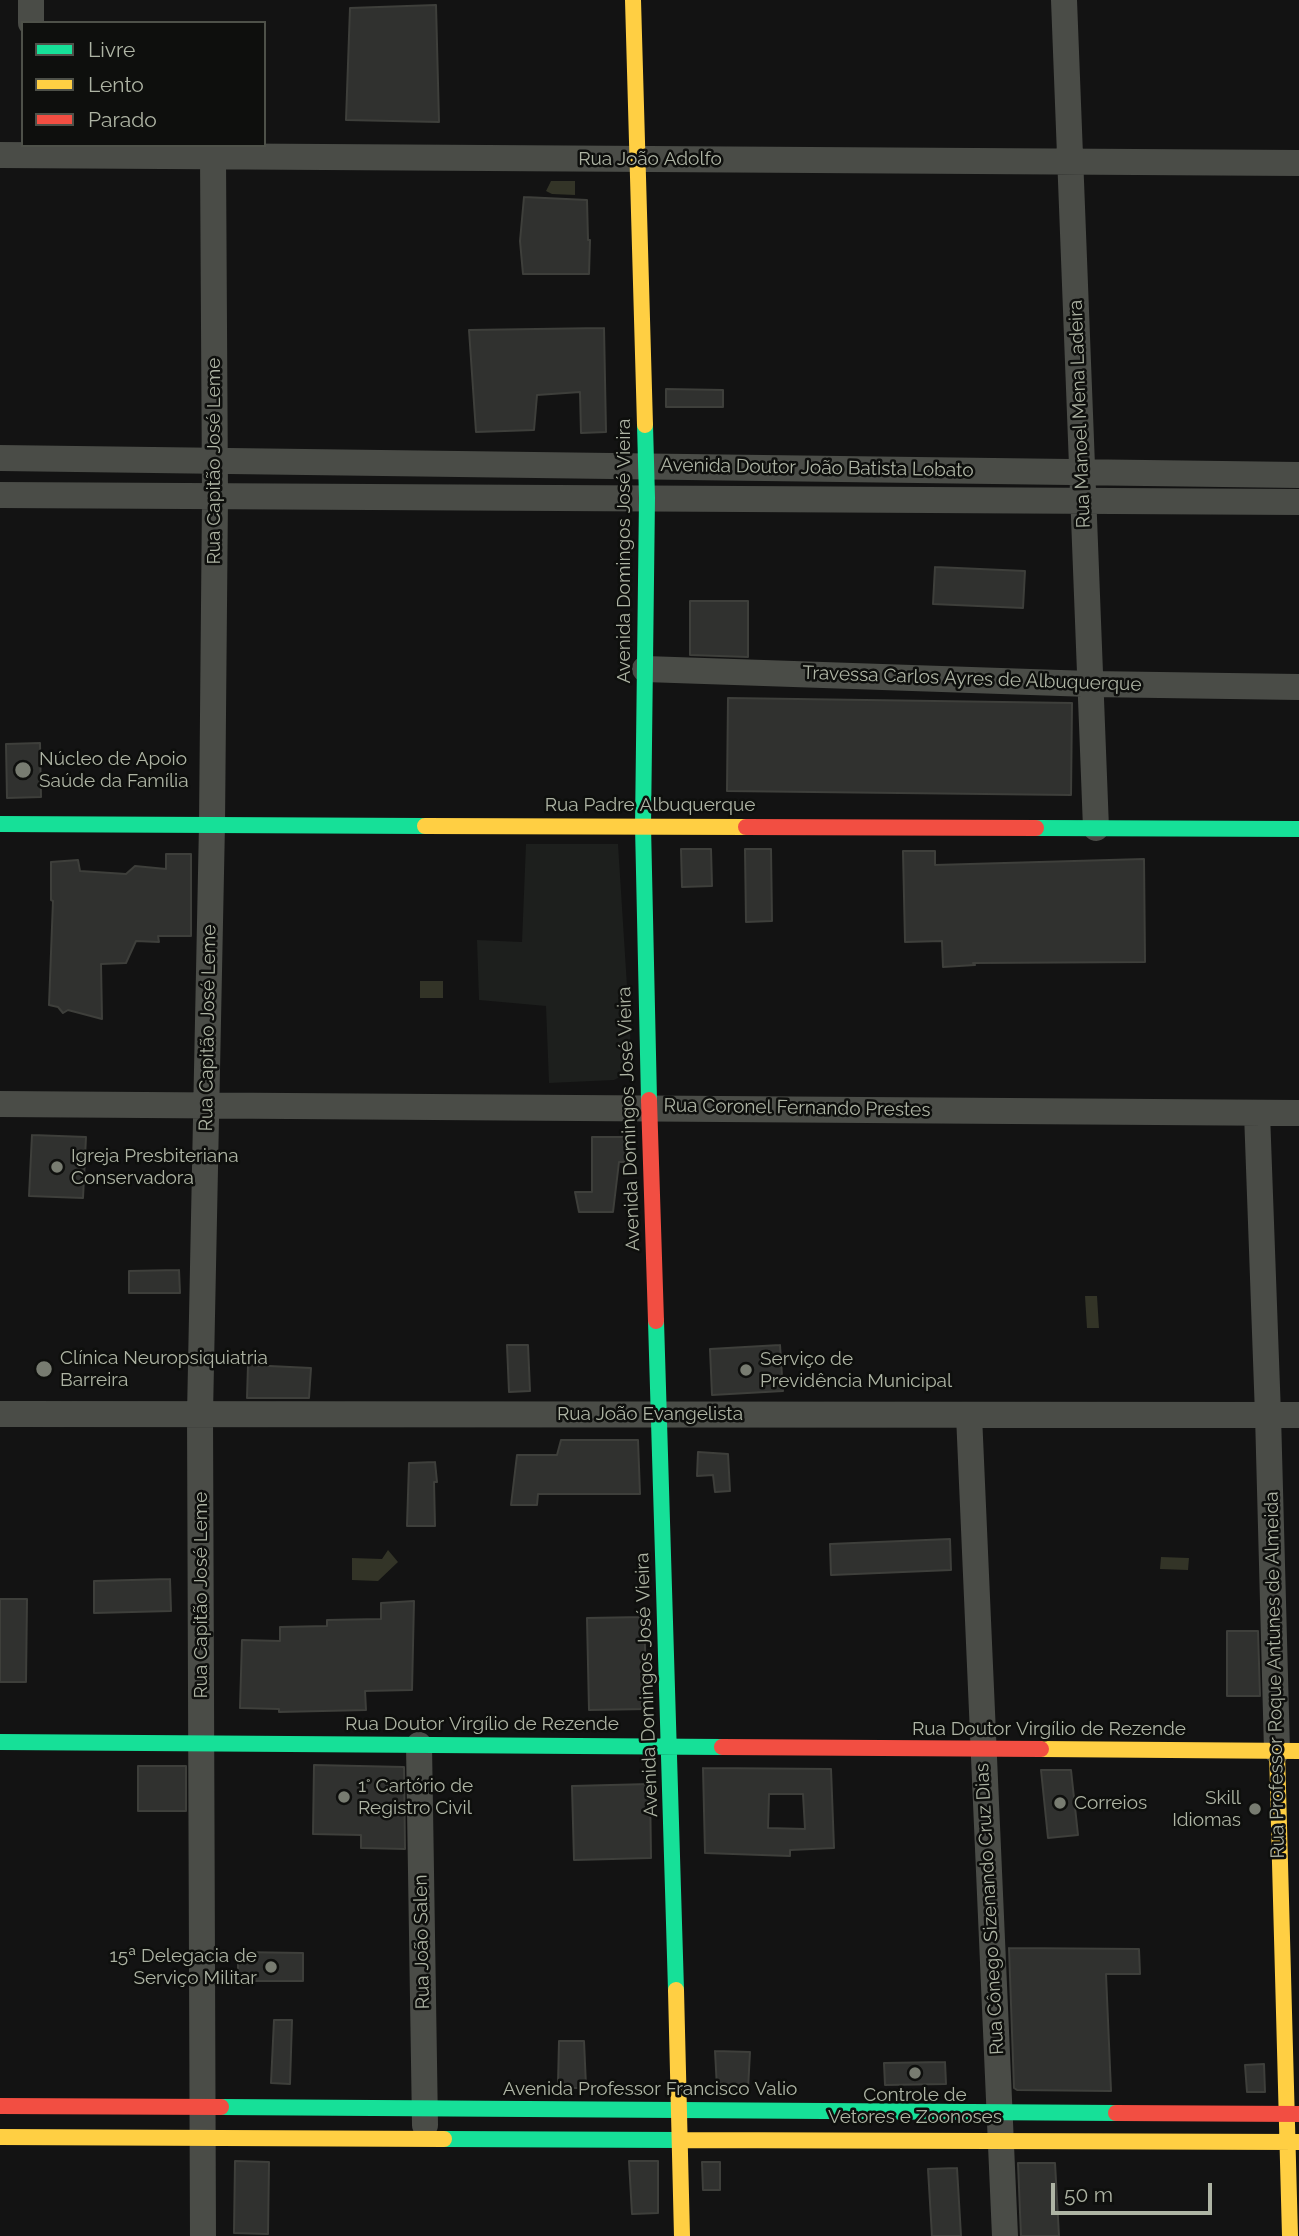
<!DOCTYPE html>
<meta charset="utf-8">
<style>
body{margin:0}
#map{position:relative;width:1299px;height:2236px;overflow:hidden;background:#131313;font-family:Raleway,sans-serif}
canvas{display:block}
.legend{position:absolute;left:21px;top:21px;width:245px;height:126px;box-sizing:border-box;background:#0e0f0d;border:2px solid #4e5149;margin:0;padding:9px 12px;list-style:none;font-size:21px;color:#aeb4a4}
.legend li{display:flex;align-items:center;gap:14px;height:35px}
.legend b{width:35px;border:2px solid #4e5149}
.scale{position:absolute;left:1051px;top:2183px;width:161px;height:32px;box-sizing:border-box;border:4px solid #aeb4a4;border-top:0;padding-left:9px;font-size:21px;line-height:24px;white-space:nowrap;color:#aeb4a4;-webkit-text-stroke:5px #0e0f0d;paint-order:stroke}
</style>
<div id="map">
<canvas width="1299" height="2236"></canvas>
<ul class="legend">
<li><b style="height:9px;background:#16e098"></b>Livre</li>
<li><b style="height:9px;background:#ffcf43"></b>Lento</li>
<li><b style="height:9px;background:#f24e42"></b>Parado</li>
</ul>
<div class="scale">50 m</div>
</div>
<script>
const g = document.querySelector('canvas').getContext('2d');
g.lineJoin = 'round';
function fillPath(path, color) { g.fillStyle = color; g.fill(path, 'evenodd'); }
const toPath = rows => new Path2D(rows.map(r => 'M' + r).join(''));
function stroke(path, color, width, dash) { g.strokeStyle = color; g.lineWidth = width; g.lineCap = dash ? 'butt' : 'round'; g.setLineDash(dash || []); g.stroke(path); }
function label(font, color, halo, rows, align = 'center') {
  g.font = font + ' Raleway,sans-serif'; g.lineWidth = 5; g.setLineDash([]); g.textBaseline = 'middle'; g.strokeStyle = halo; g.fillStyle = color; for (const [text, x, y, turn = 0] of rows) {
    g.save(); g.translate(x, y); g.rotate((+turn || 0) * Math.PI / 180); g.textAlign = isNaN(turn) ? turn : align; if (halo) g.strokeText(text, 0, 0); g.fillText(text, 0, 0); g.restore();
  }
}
fillPath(toPath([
 [526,844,618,844,632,1065,620,1077,614,1080,549,1083,546,1006,479,1000,477,940,522,942]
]), '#1d1f1d');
fillPath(toPath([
 [551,181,575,181,575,195,552,194,546,191],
 [420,981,443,981,443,998,420,998],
 [1085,1296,1097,1296,1099,1328,1087,1328],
 [388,1550,398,1562,378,1581,352,1580,352,1558,382,1559],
 [1161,1557,1189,1558,1188,1570,1160,1569]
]), '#333427');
const building = toPath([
 [436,5,439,122,346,120,350,8,436,5],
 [524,197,587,200,588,240,590,240,589,274,523,274,520,241,524,197],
 [604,328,606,432,581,433,580,392,537,395,534,430,476,432,469,330,604,328],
 [666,389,723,390,723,407,666,407,666,389],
 [935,567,1025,571,1023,608,933,604,935,567],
 [690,601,748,601,748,657,690,655,690,601],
 [728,698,1072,703,1071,795,727,791,728,698],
 [40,743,41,797,7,798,6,744,40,743],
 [681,849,711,849,712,886,682,887,681,849],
 [745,849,771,849,772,921,746,922,745,849],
 [903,851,935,851,935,865,1144,859,1145,962,973,963,975,965,943,967,942,941,905,942,903,851],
 [166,854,191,854,191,936,158,936,159,942,136,941,126,963,101,964,102,1019,68,1010,63,1013,58,1007,49,1005,53,901,51,900,51,862,78,860,80,871,126,874,135,866,166,869,166,854],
 [32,1135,86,1137,83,1198,29,1196,32,1135],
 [592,1137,628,1137,629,1162,619,1162,613,1212,579,1212,575,1192,592,1192,592,1137],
 [179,1270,180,1293,129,1293,129,1271,179,1270],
 [507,1345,528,1345,530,1391,509,1392,507,1345],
 [780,1345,783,1391,712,1395,710,1349,780,1345],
 [248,1365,311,1368,309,1398,247,1398,248,1365],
 [561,1440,638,1440,640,1494,538,1494,537,1505,511,1505,517,1455,557,1455,561,1440],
 [698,1452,728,1454,730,1491,715,1492,713,1475,697,1476,698,1452],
 [435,1462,437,1482,434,1482,435,1526,407,1526,409,1463,435,1462],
 [950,1539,951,1570,831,1575,830,1544,950,1539],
 [170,1579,171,1611,94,1613,94,1581,170,1579],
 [0,1599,27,1599,26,1682,0,1682,0,1599],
 [414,1601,412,1690,365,1691,366,1710,279,1712,279,1709,240,1708,242,1640,280,1641,280,1627,327,1626,327,1620,381,1619,381,1603,414,1601],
 [644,1617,647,1709,589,1710,587,1618,644,1617],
 [1227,1631,1258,1631,1260,1696,1227,1696,1227,1631],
 [314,1765,404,1767,405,1849,361,1848,361,1835,313,1834,314,1765],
 [138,1766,186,1766,186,1811,138,1811,138,1766],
 [703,1768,831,1769,834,1848,790,1850,790,1856,705,1853,703,1768],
 [769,1794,803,1794,805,1829,768,1828,769,1794],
 [1041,1770,1071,1770,1078,1835,1048,1838,1041,1770],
 [650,1784,651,1858,574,1860,572,1786,650,1784],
 [1009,1948,1139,1949,1140,1974,1106,1974,1111,2091,1017,2090,1014,2088,1009,1948],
 [238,1952,303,1953,303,1981,238,1981,238,1952],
 [274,2020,292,2020,290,2084,271,2083,274,2020],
 [559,2041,584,2041,586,2086,580,2088,567,2088,558,2084,559,2041],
 [715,2051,750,2052,748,2089,717,2088,715,2051],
 [945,2062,946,2084,885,2085,884,2063,945,2062],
 [1264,2064,1265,2092,1247,2092,1245,2065,1264,2064],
 [235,2161,269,2162,268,2234,234,2233,235,2161],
 [629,2161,658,2161,658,2213,632,2214,629,2161],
 [702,2162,720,2162,720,2190,703,2190,702,2162],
 [1018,2163,1055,2163,1059,2236,1021,2236,1018,2163],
 [957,2168,961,2236,932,2236,928,2169,957,2168]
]);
fillPath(building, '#30312f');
stroke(building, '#3e3f3b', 2);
stroke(toPath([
 [1064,0,1096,828],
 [31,23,31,0],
 [0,155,1299,163],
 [0,458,1299,475],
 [0,495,1299,502],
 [645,669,1090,684,1299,687],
 [0,1104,1299,1113],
 [1257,1113,1268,1415,1277,1751],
 [0,1414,1299,1415],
 [969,1415,1005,2236],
 [419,1745,425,2125],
 [203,2236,200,1414,212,824,215,496,213,156]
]), '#4a4c47', 26);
stroke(toPath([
 [645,425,647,498,643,826,649,1100],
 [0,824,425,826],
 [1036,828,1299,829],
 [656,1321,676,1990],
 [0,1742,722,1747],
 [221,2107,679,2110],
 [679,2110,1116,2113],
 [444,2139,680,2140]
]), '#16e098', 16);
stroke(toPath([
 [633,0,645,425],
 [425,826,746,827],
 [1041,1749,1299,1751],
 [1277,1751,1290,2236],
 [676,1990,682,2236],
 [0,2137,444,2139],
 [680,2140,1299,2142]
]), '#ffcf43', 16);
stroke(toPath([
 [746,827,1036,828],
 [649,1100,656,1321],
 [722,1747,1041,1749],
 [0,2106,221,2107],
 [1116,2113,1299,2114]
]), '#f24e42', 16);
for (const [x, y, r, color] of [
 [23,770,9,"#787c71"],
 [57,1167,7,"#787c71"],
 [44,1369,9,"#787c71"],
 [746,1370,7,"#787c71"],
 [344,1797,7,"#787c71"],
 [1060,1803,7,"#787c71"],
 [1255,1809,7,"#787c71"],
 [271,1967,7,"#787c71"],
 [915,2073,7,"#787c71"]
]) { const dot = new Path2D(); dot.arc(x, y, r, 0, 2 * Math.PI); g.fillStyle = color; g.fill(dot); stroke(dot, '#0e0f0d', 2.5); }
label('19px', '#aeb4a4', '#0e0f0d', [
 ["Rua João Adolfo",650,159],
 ["Rua Manoel Mena Ladeira",1080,414,-92],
 ["Rua Capitão José Leme",214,461,-90],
 ["Avenida Doutor João Batista Lobato",817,468,1],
 ["Avenida Domingos José Vieira",624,551,-90],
 ["Travessa Carlos Ayres de Albuquerque",972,679,2],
 ["Rua Padre Albuquerque",650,805],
 ["Rua Capitão José Leme",208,1028,-89],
 ["Rua Coronel Fernando Prestes",797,1108,1],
 ["Avenida Domingos José Vieira",629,1119,-92],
 ["Rua João Evangelista",650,1414],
 ["Rua Capitão José Leme",201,1595,-90],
 ["Rua Professor Roque Antunes de Almeida",1275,1675,-91],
 ["Avenida Domingos José Vieira",647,1685,-92],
 ["Rua Doutor Virgílio de Rezende",482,1724],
 ["Rua Doutor Virgílio de Rezende",1049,1729],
 ["Rua Cônego Sizenando Cruz Dias",990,1909,-93],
 ["Rua João Salen",422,1942,-91],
 ["Avenida Professor Francisco Valio",650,2089]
]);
label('19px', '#aeb4a4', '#0e0f0d', [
 ["Núcleo de Apoio",39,759],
 ["Saúde da Família",39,781],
 ["Igreja Presbiteriana",71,1156],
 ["Conservadora",71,1178],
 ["Clínica Neuropsiquiatria",60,1358],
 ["Barreira",60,1380],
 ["Serviço de",760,1359],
 ["Previdência Municipal",760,1381],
 ["1° Cartório de",358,1786],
 ["Registro Civil",358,1808],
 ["Skill",1241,1798,"right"],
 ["Idiomas",1241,1820,"right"],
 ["Correios",1074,1803],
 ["15ª Delegacia de",257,1956,"right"],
 ["Serviço Militar",257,1978,"right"],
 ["Controle de",915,2095,"center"],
 ["Vetores e Zoonoses",915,2117,"center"]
], 'left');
</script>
